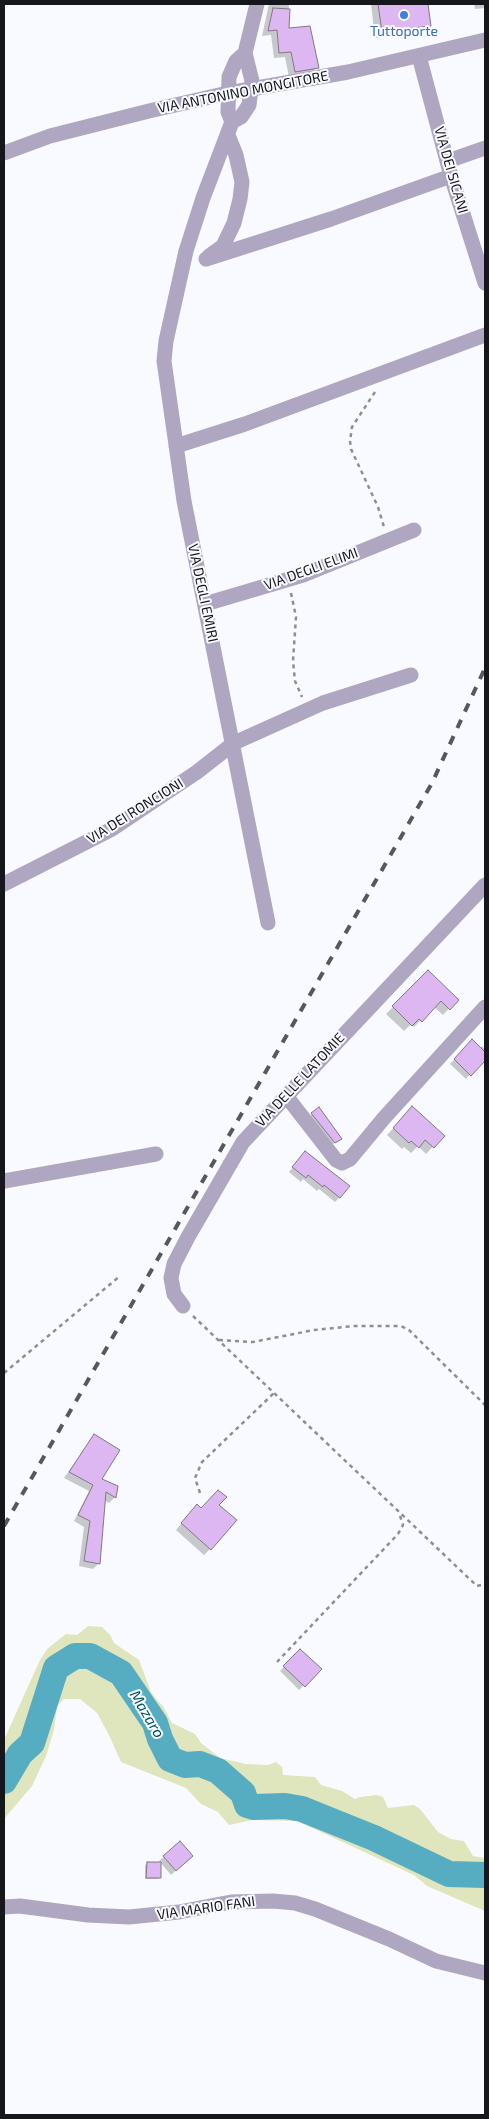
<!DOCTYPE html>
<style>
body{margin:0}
#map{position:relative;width:489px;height:2119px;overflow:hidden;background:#f9faff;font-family:"Exo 2",sans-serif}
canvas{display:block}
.frame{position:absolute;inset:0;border:5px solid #16171c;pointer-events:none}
</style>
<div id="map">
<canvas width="489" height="2119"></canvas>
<div class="frame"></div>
</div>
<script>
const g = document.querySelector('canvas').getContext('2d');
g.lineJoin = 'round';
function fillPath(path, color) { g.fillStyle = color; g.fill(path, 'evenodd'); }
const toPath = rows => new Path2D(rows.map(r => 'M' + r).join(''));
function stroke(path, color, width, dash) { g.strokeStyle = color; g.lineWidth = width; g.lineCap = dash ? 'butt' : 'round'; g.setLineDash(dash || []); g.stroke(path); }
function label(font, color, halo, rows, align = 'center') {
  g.font = font + ' "Exo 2",sans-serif'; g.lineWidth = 4; g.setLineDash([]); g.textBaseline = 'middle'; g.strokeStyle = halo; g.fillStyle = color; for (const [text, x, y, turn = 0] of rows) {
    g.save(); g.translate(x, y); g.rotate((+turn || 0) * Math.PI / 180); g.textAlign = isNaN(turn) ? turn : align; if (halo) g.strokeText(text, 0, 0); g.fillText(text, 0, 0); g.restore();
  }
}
fillPath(toPath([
 [88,1626,102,1627,110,1635,114,1643,139,1660,151,1692,157,1700,163,1706,172,1723,195,1734,201,1743,220,1758,246,1764,268,1765,276,1762,282,1767,283,1775,315,1777,321,1785,342,1791,355,1799,360,1797,377,1795,383,1797,388,1808,414,1805,420,1809,438,1832,451,1839,464,1841,473,1856,485,1858,485,1911,427,1886,414,1875,297,1821,253,1820,229,1825,218,1812,201,1804,186,1788,121,1762,109,1735,97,1713,80,1699,64,1699,57,1706,54,1730,46,1756,32,1786,4,1819,4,1740,39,1662,47,1649,66,1634,77,1635]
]), '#dfe5bc');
fillPath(toPath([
 [269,4,289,4,288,30,317,67,311,73,289,77,285,57,274,58,271,35,262,36],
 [371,4,427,4,430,26,423,33,375,38],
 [474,4,485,4,485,8,475,9],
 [428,972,457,1000,443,1015,434,1007,414,1027,411,1024,404,1031,386,1014],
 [472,1041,480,1048,482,1046,485,1049,485,1059,466,1079,450,1064],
 [312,1114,340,1138,330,1147,308,1118],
 [406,1115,443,1136,426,1154,418,1146,411,1153,404,1147,402,1149,387,1135],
 [301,1157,340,1197,335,1202,319,1189,317,1191,303,1179,301,1182,289,1172],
 [94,1435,100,1480,117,1487,115,1497,109,1503,104,1500,99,1563,93,1569,79,1566,84,1527,74,1521,89,1491,64,1478],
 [217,1505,210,1549,204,1555,176,1530,191,1512],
 [300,1650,320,1669,299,1690,280,1671],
 [180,1843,187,1860,171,1875,159,1861],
 [147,1863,160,1877,158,1879,145,1879,145,1865]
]), '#0003');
stroke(toPath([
 [4,1781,20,1754,32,1743,56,1668,75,1656,90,1656,121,1673,155,1723,160,1739,170,1759,185,1765,200,1764,218,1771,243,1793,247,1805,254,1807,285,1806,302,1809,374,1838,449,1874,485,1875]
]), '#56adc2', 26);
const building = toPath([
 [378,4,428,4,431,26,382,32,378,4],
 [273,8,290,9,289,28,310,26,319,68,295,72,291,52,279,53,277,30,268,31,273,8],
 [428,970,459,1000,450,1010,441,1001,422,1022,419,1019,412,1026,392,1006,428,970],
 [472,1039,485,1052,485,1061,471,1076,454,1059,472,1039],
 [412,1106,445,1136,434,1148,425,1140,419,1148,411,1141,409,1143,393,1128,412,1106],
 [319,1107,342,1139,335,1143,311,1113,319,1107],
 [305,1151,350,1186,340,1198,324,1185,323,1187,308,1175,306,1178,292,1167,305,1151],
 [94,1434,120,1450,102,1479,118,1486,116,1498,106,1492,100,1564,84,1561,90,1521,78,1515,93,1485,69,1472,94,1434],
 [218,1490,227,1497,219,1505,237,1520,211,1550,181,1523,197,1504,201,1508,218,1490],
 [300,1649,322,1669,305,1687,283,1666,300,1649],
 [180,1841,193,1856,176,1871,163,1856,180,1841],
 [147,1862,161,1862,161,1878,146,1878,147,1862]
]);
fillPath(building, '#dcb7f1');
stroke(building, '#7f7882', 1);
stroke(toPath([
 [375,392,352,427,350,441,351,449,378,507,384,527],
 [291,593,296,617,293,661,295,681,302,697],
 [193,1316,477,1586,485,1584],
 [219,1340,253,1342,314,1330,354,1326,401,1326,409,1330,485,1405],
 [4,1373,120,1276],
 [200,1493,195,1478,202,1462,274,1393],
 [277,1662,398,1534,403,1525,400,1516]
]), '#8e8f94', 2.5, [4, 4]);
stroke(toPath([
 [257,4,245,53,252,81,249,105,241,117,232,122,203,198,186,251,166,341,164,361,184,501,268,923],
 [419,56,451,176,485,283],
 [232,122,228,112,229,77,236,61,245,53],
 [448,161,485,148],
 [209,256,223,246,234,223,240,199,242,182,236,155,228,135],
 [206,259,331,219,451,176],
 [176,446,245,424,485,335],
 [205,604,303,575,414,530],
 [4,884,112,829,197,772,234,743,323,703,411,675],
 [287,1097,336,1160,342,1163,350,1159,384,1118,485,1007],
 [4,1181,156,1154],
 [183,1306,174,1294,171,1278,174,1264,188,1237,243,1142,485,885],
 [4,1907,20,1906,88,1915,129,1917,179,1912,231,1902,273,1901,295,1903,315,1909,389,1939,436,1961,485,1973]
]), '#afa6c1', 15);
stroke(toPath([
 [4,153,50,136,149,111,228,93,348,72,485,40]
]), '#afa6c1', 15);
stroke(toPath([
 [4,1526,432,783,485,668]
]), '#57585d', 4, [9, 9]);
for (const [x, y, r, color] of [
 [404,15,5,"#3f7fe0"]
]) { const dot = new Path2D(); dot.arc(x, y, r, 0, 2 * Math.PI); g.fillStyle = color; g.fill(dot); stroke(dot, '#f9faff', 2); }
label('14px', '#366cbe', '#f9faff', [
 ["Tuttoporte",404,31]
]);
label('14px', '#16171c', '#f9faff', [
 ["VIA ANTONINO MONGITORE",243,92,-11],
 ["VIA DEI SICANI",451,170,74],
 ["VIA DEGLI ELIMI",311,569,-20],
 ["VIA DEGLI EMIRI",203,593,78],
 ["VIA DEI RONCIONI",135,811,-32],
 ["VIA DELLE LATOMIE",300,1080,-47],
 ["VIA MARIO FANI",206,1908,-8]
]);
label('italic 15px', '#00505f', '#f9faff', [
 ["Mazaro",147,1714,59]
]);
</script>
